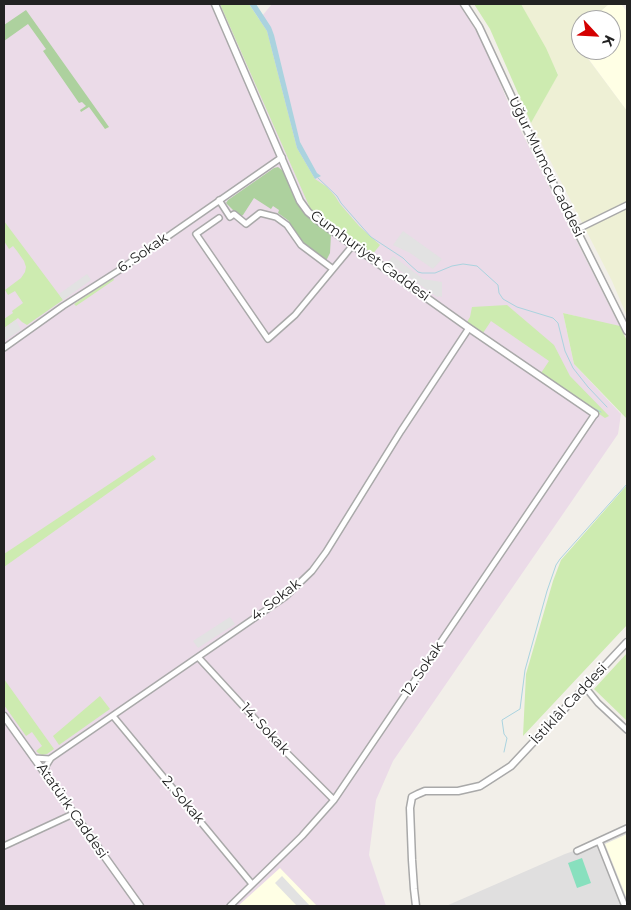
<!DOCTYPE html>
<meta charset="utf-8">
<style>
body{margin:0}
#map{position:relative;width:631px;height:910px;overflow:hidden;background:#f2efe9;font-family:Montserrat,sans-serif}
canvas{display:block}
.frame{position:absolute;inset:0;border:5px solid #222;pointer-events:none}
.north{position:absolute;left:571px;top:10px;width:50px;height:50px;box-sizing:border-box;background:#fff;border:1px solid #a7a7a7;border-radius:50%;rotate:115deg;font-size:14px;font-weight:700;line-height:20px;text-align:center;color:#222}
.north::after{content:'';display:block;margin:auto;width:18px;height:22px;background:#d40000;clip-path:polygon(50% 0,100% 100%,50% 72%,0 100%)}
</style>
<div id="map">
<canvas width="631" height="910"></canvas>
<div class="frame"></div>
<div class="north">K</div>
</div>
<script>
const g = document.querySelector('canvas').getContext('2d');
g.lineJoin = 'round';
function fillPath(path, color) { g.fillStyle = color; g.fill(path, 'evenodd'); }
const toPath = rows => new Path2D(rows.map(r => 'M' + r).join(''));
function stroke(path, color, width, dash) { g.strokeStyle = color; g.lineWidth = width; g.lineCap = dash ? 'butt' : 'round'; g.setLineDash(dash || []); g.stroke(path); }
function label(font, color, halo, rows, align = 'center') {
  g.font = font + ' Montserrat,sans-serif'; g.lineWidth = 4; g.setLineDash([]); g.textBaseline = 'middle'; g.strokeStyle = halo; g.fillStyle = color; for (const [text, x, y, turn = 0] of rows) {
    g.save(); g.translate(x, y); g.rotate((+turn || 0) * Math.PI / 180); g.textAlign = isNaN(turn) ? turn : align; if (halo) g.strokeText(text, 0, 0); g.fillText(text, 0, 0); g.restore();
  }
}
fillPath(toPath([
 [627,832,627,906,446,906,565,854]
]), '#e0dfdf');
fillPath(toPath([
 [4,4,227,4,257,22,272,4,459,4,482,40,515,119,620,327,563,313,574,364,621,414,618,434,393,761,376,800,369,855,386,906,4,906]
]), '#ebdbe8');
fillPath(toPath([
 [609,4,621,4,627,12,627,111,582,50,611,50,611,20,590,20],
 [581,27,581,49,571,36],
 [627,834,627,899,605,844],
 [280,868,317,906,238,906]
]), '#ffffe5');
fillPath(toPath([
 [521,4,609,4,590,20,581,20,581,27,571,36,627,111,627,316,612,281,531,123,558,74]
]), '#eef0d5');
fillPath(toPath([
 [220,4,249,4,267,31,297,148,315,179,327,187,335,196,340,204,359,226,380,245,372,255,320,217,310,208],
 [474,4,521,4,546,48,558,75,531,123,490,29],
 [4,221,63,300,27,325,22,322,18,318,4,328,4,319,13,313,12,311,23,303,15,291,8,295,5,290,21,278,25,272,26,267,24,261,17,251,13,246,9,249,4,241],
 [113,278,114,280,76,306,74,304],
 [507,305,554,345,570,376,609,416,605,418,541,373,549,361,491,321,483,333,467,322,470,317,472,307],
 [563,313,620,326,627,341,627,419,574,364],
 [153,455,156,459,4,567,4,554],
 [627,485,627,625,523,736,526,674,553,581,561,560],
 [627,653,627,721,594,689],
 [4,679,54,749,47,754,42,755,38,753,36,751,42,746,32,732,26,736,4,705],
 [100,696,110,709,59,745,53,736]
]), '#cdebb0');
fillPath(toPath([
 [26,10,109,127,105,129,89,107,81,112,80,110,86,106,82,102,79,103,43,51,46,49,28,24,4,41,4,25],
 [278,167,283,171,296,200,305,214,331,234,330,253,326,261,325,261,307,247,291,228,289,221,278,213,279,210,273,206,271,209,254,198,243,215,240,217,226,203,228,200,274,168]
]), '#add19e');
fillPath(toPath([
 [582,858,591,883,577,888,568,863]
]), '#88e0be');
fillPath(toPath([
 [403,231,442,259,433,269,410,253,393,245],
 [393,256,423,279,442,282,442,297,440,296,437,297,388,262],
 [87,274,91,280,63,300,59,294],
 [16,320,21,330,4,341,4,329],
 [230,617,235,624,198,648,193,641],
 [282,876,310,906,297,906,275,883]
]), '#e2e2e2');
fillPath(toPath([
 [249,4,256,4,271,27,274,35,300,142,317,173,321,176,315,179,297,148,267,31]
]), '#aad3df');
stroke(toPath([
 [318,178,337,196,341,203,362,227,371,237,403,258,408,263,418,272,422,273,435,273,452,266,463,264,477,266,498,285,499,293,503,299,517,307,553,318,558,323,565,351,573,368,588,387,607,407],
 [595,409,601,412],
 [504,752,507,738,504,734,502,720,520,709,525,670,547,591,556,565,560,559,627,484]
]), '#aad3df', 1);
const minor = toPath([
 [219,200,230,217,234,214,246,224,260,213,276,217,287,225,301,245,333,269],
 [219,218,196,234,268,339,295,315,353,245],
 [576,230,627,205],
 [4,348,63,306,118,271,282,157],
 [198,657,279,745,334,800],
 [585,687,598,703,627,730],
 [113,716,252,884],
 [34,758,50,759],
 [45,773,46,766,51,758,285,597,312,571,326,552,401,431,469,328],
 [599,841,624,904],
 [4,846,73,814],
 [577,851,627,828],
 [230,906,302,836,334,800,595,414]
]);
const tertiary = toPath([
 [215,4,300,201,308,212,320,222,469,328,595,414],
 [464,4,479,27,536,149,627,331],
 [4,716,140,906],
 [416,906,414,889,412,860,410,808,412,797,418,794,425,791,458,791,480,786,511,766,627,642]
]);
stroke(minor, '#a9a9a9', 8);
stroke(tertiary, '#a9a9a9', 9);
stroke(minor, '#fff', 5);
stroke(tertiary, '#fff', 6);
label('14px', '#222', '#fff', [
 ["Uğur Mumcu Caddesi",546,167,64],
 ["6. Sokak",143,253,-35],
 ["Cumhuriyet Caddesi",370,256,36],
 ["4. Sokak",276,600,-38],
 ["12. Sokak",423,669,-56],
 ["İstiklâl Caddesi",569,704,-47],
 ["14. Sokak",265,729,47],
 ["2. Sokak",183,800,50],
 ["Atatürk Caddesi",72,811,55]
]);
</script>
